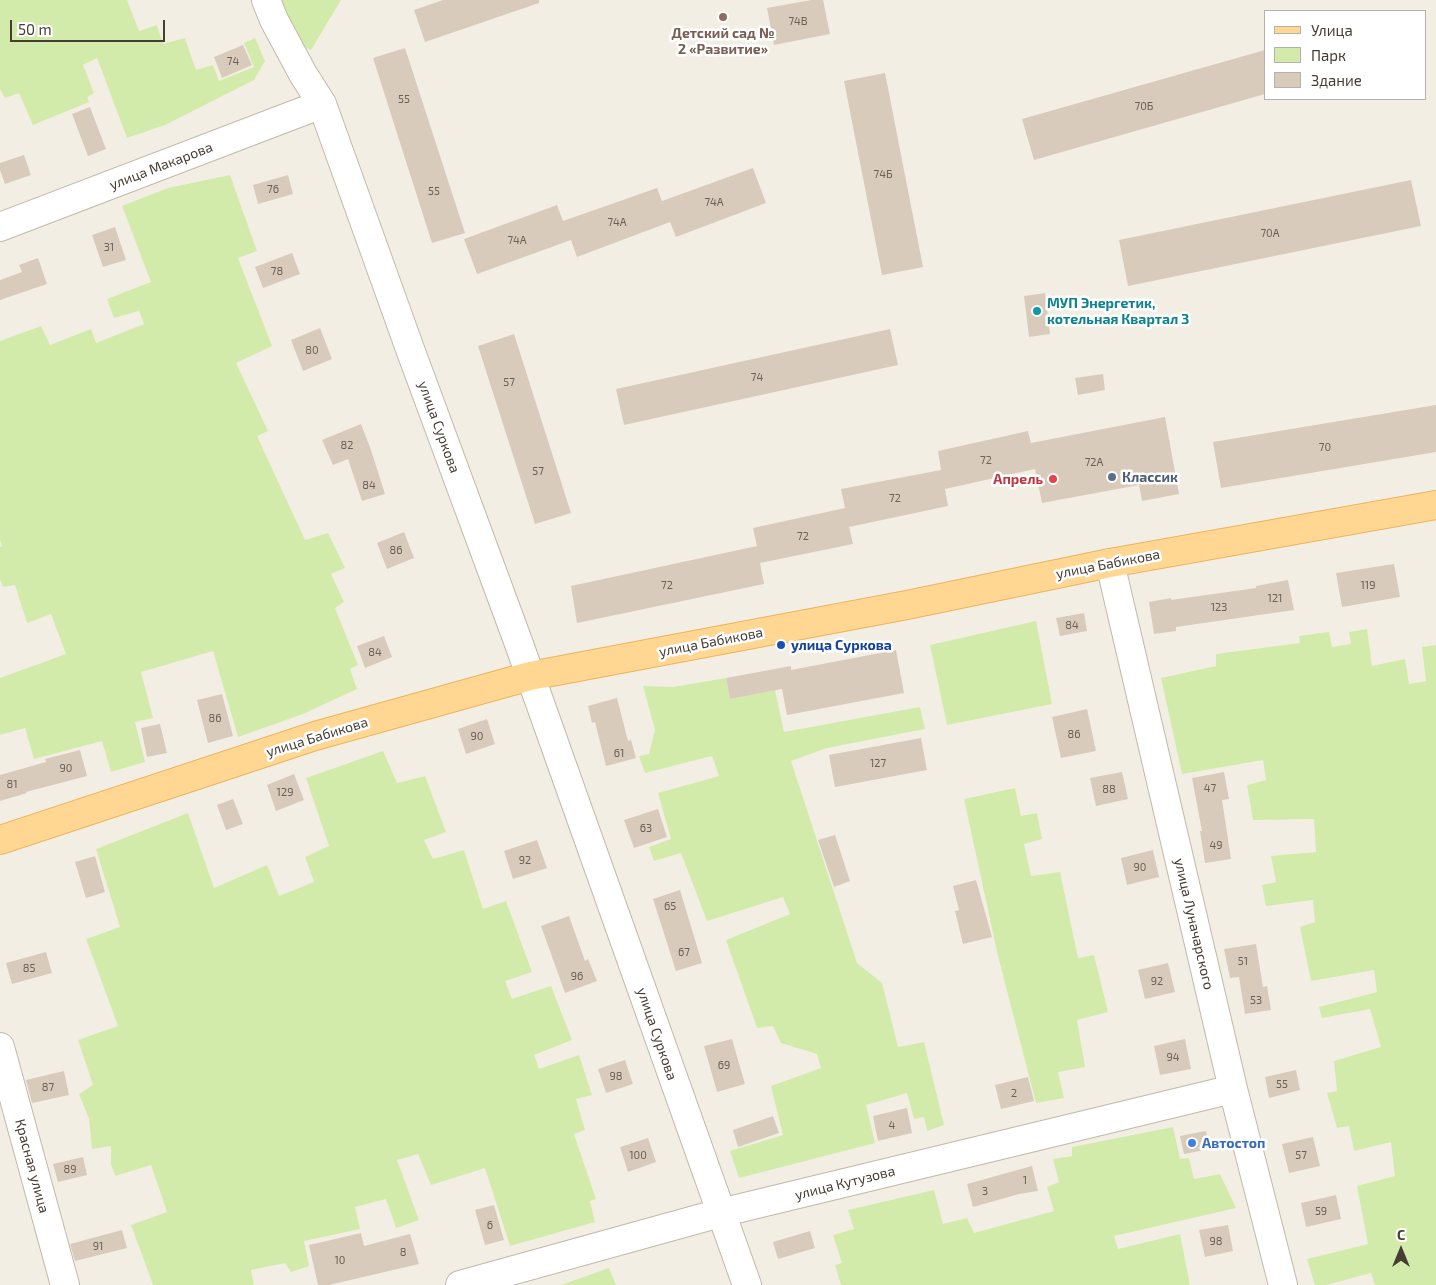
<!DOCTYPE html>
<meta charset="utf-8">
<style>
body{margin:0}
#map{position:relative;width:1436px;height:1285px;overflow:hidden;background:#f3eee4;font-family:"Exo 2",sans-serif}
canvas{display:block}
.legend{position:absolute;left:1264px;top:10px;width:162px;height:90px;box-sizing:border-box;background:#fff;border:1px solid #b5b1ae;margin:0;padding:6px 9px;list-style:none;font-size:15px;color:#463d34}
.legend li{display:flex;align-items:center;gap:10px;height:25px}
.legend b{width:25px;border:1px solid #b5b1ae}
.north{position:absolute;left:1376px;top:1225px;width:50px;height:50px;-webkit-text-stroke:4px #fff;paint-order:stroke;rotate:0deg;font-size:14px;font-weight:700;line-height:20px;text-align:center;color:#463d34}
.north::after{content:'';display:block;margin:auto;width:18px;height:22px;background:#463d34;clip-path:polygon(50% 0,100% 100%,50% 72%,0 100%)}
.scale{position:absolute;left:10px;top:20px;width:155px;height:22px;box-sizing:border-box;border:2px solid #463d34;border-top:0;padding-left:6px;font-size:15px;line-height:18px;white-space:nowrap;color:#463d34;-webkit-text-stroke:4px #fff;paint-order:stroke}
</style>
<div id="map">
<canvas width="1436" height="1285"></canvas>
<ul class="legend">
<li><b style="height:6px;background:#ffd792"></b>Улица</li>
<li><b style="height:14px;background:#d3ebaa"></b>Парк</li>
<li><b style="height:14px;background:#d9cbbc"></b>Здание</li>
</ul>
<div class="north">С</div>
<div class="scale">50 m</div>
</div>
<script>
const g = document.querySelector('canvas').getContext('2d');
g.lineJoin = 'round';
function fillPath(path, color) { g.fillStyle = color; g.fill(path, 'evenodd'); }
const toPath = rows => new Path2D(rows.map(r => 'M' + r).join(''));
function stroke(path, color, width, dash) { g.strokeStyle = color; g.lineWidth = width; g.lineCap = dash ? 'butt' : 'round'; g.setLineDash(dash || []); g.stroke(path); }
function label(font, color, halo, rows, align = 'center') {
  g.font = font + ' "Exo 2",sans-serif'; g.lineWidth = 5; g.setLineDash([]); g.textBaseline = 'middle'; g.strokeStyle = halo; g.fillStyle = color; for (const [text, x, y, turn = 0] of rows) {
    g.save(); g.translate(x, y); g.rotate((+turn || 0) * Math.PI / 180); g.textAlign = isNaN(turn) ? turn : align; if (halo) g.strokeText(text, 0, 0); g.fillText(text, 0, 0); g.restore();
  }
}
fillPath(toPath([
 [0,0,127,0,139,31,157,25,163,44,185,38,196,70,213,65,219,81,254,67,244,43,255,38,265,61,254,80,165,125,127,138,97,58,83,65,94,93,87,97,89,102,33,125,19,93,5,98,0,89],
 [275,0,341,0,311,50,294,42],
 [230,175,257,251,238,258,272,346,236,363,268,431,257,436,305,540,328,533,345,568,331,574,344,602,335,608,358,665,350,669,357,689,303,714,238,737,213,651,141,672,153,718,135,722,145,762,111,772,102,741,34,759,25,728,0,735,0,678,66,654,51,614,27,623,15,585,3,587,0,579,0,547,2,546,0,540,0,341,41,326,50,345,91,329,96,343,144,324,139,311,114,318,107,299,151,282,122,206,168,188],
 [1036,621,1052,704,947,725,930,645],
 [1367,629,1372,666,1405,659,1409,684,1426,681,1422,647,1436,645,1436,1285,1375,1285,1371,1273,1326,1285,1315,1285,1307,1259,1368,1244,1357,1186,1395,1176,1391,1142,1354,1151,1349,1126,1337,1128,1327,1093,1337,1091,1334,1061,1381,1047,1370,1009,1322,1018,1319,1007,1377,992,1374,970,1311,981,1300,927,1315,922,1313,900,1266,906,1262,885,1276,882,1271,856,1316,852,1314,819,1253,820,1247,785,1266,780,1263,760,1182,774,1161,678,1216,666,1216,654,1300,643,1299,636,1329,632,1332,647,1351,644,1349,632],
 [726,678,730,699,775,690,784,732,920,707,925,729,827,748,791,761,857,963,882,983,898,1047,924,1042,944,1125,927,1131,924,1117,914,1119,907,1093,866,1105,875,1143,739,1178,730,1151,783,1135,771,1086,821,1068,817,1054,781,1043,773,1026,757,1028,726,940,790,914,783,897,707,921,681,853,654,861,649,847,671,839,658,793,719,776,712,756,645,773,639,756,649,754,655,730,643,686,673,687],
 [383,751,397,783,425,776,446,832,424,840,433,859,464,850,483,909,506,901,532,972,505,981,512,999,551,986,572,1040,534,1055,539,1069,579,1055,592,1095,576,1099,585,1130,574,1134,596,1199,590,1201,595,1222,510,1246,485,1168,431,1185,418,1154,397,1160,419,1220,396,1228,386,1199,355,1207,360,1229,304,1241,309,1266,291,1272,285,1263,251,1270,254,1285,153,1285,131,1225,167,1212,151,1165,115,1176,111,1165,111,1146,92,1149,89,1119,79,1094,93,1085,78,1040,118,1026,86,939,120,927,96,849,188,813,214,888,267,865,279,896,314,882,305,857,329,846,306,778],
 [1015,788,1021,816,1037,813,1042,839,1024,844,1031,876,1060,872,1078,958,1094,955,1108,1012,1077,1020,1085,1067,1058,1072,1064,1098,1036,1103,998,956,964,799],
 [1173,1127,1180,1159,1189,1158,1194,1179,1220,1174,1236,1208,1114,1236,1118,1249,1180,1234,1190,1285,841,1285,835,1265,842,1263,833,1235,854,1229,848,1210,934,1190,943,1224,967,1218,974,1233,1054,1211,1047,1187,1059,1182,1053,1159,1072,1156,1072,1147],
 [609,1268,616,1285,561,1285]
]), '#d3ebaa');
fillPath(toPath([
 [443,0,539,0,539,3,425,42,414,10],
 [811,0,823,0,830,34,774,45,767,8],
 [243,45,252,65,222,78,214,57],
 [405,48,465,233,432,243,373,58],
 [1265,50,1265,94,1034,160,1022,119],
 [885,73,923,267,882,275,844,81],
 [90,107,106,149,88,156,72,114],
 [24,155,31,175,5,184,0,170,0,163],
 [753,168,766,203,676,237,670,222,577,257,571,240,477,274,464,239,557,205,563,221,657,188,662,201],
 [288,175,293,194,258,204,253,185],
 [1411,180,1421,226,1128,286,1119,240],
 [115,227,126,260,103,267,92,235],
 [292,253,300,274,263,288,255,267],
 [38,258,47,284,0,300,0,280,22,272,19,265],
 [1045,293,1050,334,1029,337,1024,296],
 [320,328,332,359,303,371,291,340],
 [890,329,898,365,624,425,616,389],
 [514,334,571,513,535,524,478,346],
 [1103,374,1105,390,1078,395,1075,378],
 [1436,405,1436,452,1221,488,1213,442],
 [1165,417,1179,494,1142,501,1139,485,1042,503,1035,469,945,489,948,506,849,527,853,544,760,563,764,584,577,623,571,586,757,546,753,528,845,508,841,489,941,470,938,451,1028,431,1031,443],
 [361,424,371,450,385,494,362,501,348,459,333,465,322,440],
 [404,532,414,558,387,569,377,543],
 [1394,564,1400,597,1342,607,1336,573],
 [1288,580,1294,610,1176,627,1176,631,1154,634,1149,602,1171,598,1171,600,1256,588,1256,586],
 [1084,613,1087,631,1060,636,1056,618],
 [384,636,392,657,365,668,357,646],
 [896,650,904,693,787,715,782,689,730,699,726,678,791,666,791,670],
 [222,694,233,736,208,743,197,700],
 [617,698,628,741,631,740,636,758,606,766,595,722,592,723,588,706],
 [1087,709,1096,751,1061,758,1052,717],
 [487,719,495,744,466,754,458,729],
 [160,724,167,753,147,757,141,728],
 [921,738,927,770,835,787,829,755],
 [80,750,87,776,26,792,27,793,0,801,0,775,46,762,45,759],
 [1122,772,1128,799,1096,806,1090,778],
 [1224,772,1229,799,1222,800,1231,859,1205,863,1200,831,1202,831,1192,778],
 [294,774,304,800,276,811,267,785],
 [233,799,243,824,226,830,217,805],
 [658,809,667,837,634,848,624,820],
 [835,835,850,881,834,887,818,840],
 [537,840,547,868,513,879,504,851],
 [1153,850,1159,877,1127,885,1121,858],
 [95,856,105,892,86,898,75,862],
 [976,880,992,937,963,944,955,911,959,910,953,886],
 [680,890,702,963,676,971,653,899],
 [569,916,585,961,588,959,597,981,565,993,541,926],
 [1256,944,1263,987,1267,986,1271,1010,1245,1014,1239,977,1230,978,1224,949],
 [46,952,52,973,12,984,6,963],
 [1168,963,1175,992,1145,999,1138,970],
 [732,1039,745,1084,717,1092,704,1046],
 [1185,1039,1191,1069,1160,1075,1154,1046],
 [625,1060,633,1084,606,1093,598,1069],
 [1296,1070,1300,1090,1269,1098,1265,1077],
 [64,1071,69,1095,32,1103,26,1080],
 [1028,1077,1034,1101,1001,1109,995,1085],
 [907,1108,912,1133,878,1141,873,1116],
 [773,1116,779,1133,738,1147,733,1130],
 [1206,1131,1210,1149,1184,1154,1180,1136],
 [1313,1137,1320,1166,1289,1173,1282,1144],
 [648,1138,656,1162,628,1172,620,1147],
 [83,1157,87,1175,58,1182,53,1164],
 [1032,1166,1038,1191,1019,1194,973,1207,967,1184],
 [1336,1195,1341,1219,1306,1227,1301,1203],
 [494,1205,504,1240,485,1245,475,1210],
 [1228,1225,1233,1251,1205,1257,1199,1230],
 [122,1230,127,1248,75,1261,70,1244],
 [810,1231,815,1248,778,1259,773,1242],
 [361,1233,364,1246,410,1234,419,1264,329,1285,318,1285,309,1245]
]), '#d9cbbc');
const minor = toPath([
 [266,0,274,20,303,74,322,104,410,349,519,644,747,1285],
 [0,227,322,104],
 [1110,563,1233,1089,1283,1285],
 [0,1047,65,1285],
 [460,1285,720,1213,1233,1089]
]);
const major = toPath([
 [0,840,315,736,530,676,907,605,1110,563,1436,505]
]);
stroke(minor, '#c2b8a9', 30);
stroke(major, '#ebb45b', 30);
stroke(minor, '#fff', 28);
stroke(major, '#ffd792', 28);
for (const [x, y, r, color] of [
 [723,17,5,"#8d6e63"],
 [1037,311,5,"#0f9aa8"],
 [1112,477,5,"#5c6f8a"],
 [1053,479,5,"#e0444e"],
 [781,645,5,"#1a4fb4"],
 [1192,1143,5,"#3f7fe0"]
]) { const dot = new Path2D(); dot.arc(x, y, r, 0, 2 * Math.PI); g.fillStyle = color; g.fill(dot); stroke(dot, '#fff', 2); }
label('11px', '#6b6056', null, [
 ["74В",798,21],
 ["74",233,61],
 ["55",404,99],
 ["70Б",1144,106],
 ["74Б",883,174],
 ["76",273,189],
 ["55",434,191],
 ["74А",714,202],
 ["74А",617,222],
 ["70А",1270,233],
 ["74А",517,240],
 ["31",109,247],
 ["78",277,271],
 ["80",312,350],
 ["74",757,377],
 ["57",509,382],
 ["82",347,445],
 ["70",1325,447],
 ["72",986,460],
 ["72А",1094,462],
 ["57",538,471],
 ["84",369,485],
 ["72",895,498],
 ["72",803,536],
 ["86",396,550],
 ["72",667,585],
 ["119",1368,585],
 ["121",1275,598],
 ["123",1219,607],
 ["84",1072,625],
 ["84",375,652],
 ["86",215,718],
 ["86",1074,734],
 ["90",477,736],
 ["61",619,753],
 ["127",878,763],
 ["90",66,768],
 ["81",12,784],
 ["47",1210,788],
 ["88",1109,789],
 ["129",285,792],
 ["63",646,828],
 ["49",1216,845],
 ["92",525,860],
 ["90",1140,867],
 ["65",670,906],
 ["67",684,952],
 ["51",1243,961],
 ["85",29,968],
 ["96",577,976],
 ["92",1157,981],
 ["53",1256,1000],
 ["94",1173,1057],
 ["69",724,1065],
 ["98",616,1076],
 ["55",1282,1084],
 ["87",48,1087],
 ["2",1014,1093],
 ["4",892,1125],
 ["100",638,1155],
 ["57",1301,1155],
 ["89",70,1169],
 ["1",1025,1180],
 ["3",985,1191],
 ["59",1321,1211],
 ["6",490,1225],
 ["98",1216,1241],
 ["91",98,1246],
 ["8",403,1252],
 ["10",340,1260]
]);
label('bold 14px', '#785e54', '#fff', [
 ["Детский сад №",723,33],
 ["2 «Развитие»",723,49]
]);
label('14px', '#463d34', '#fff', [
 ["улица Макарова",161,166,-21],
 ["улица Суркова",439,427,70],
 ["улица Бабикова",1108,564,-11],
 ["улица Бабикова",711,642,-11],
 ["улица Бабикова",317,737,-17],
 ["улица Луначарского",1194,924,77],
 ["улица Суркова",657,1034,71],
 ["Красная улица",32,1166,75],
 ["улица Кутузова",845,1183,-14]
]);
label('bold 14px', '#0d838f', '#fff', [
 ["МУП Энергетик,",1047,303],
 ["котельная Квартал З",1047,319]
], 'left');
label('bold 14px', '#4e5e75', '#fff', [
 ["Классик",1122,477]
], 'left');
label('bold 14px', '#be3a42', '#fff', [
 ["Апрель",1043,479]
], 'right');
label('bold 14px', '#164399', '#fff', [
 ["улица Суркова",791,645]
], 'left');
label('bold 14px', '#366cbe', '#fff', [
 ["Автостоп",1202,1143]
], 'left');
</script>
